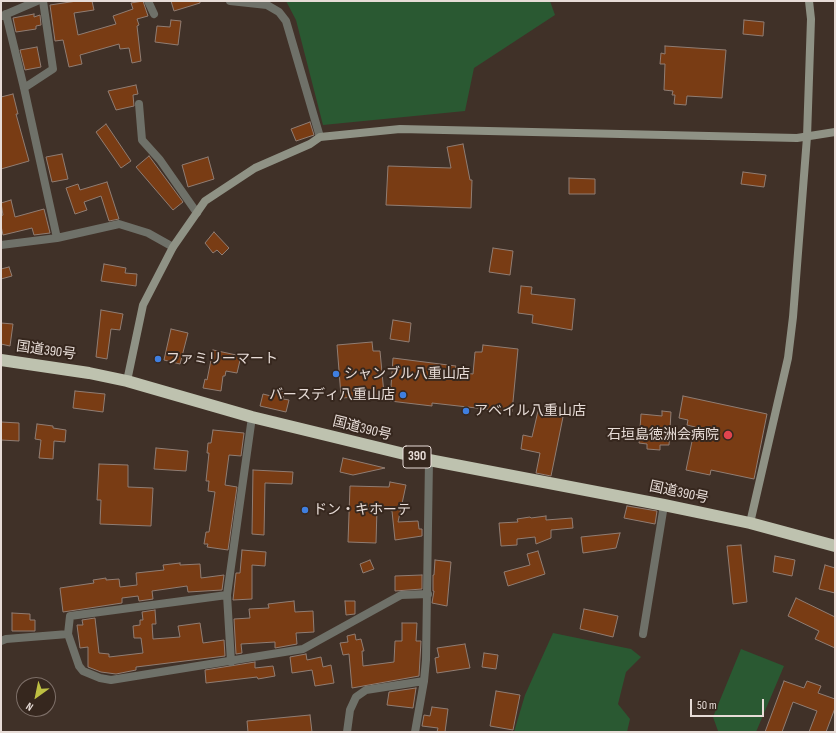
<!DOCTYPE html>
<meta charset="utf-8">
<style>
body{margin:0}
#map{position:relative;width:836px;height:733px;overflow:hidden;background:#403128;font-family:"Sofia Sans Condensed",sans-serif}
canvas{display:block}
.frame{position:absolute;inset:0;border:2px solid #e7dcd7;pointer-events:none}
.north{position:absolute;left:16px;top:677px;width:40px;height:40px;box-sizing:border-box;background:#36271e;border:1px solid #7d6f68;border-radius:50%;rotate:213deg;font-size:11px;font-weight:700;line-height:16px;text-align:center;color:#e7dcd7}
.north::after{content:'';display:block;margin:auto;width:14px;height:18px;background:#bebf42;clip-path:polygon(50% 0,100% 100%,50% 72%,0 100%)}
.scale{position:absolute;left:690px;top:699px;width:74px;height:18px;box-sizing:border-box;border:2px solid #e7dcd7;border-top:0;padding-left:5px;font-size:12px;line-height:14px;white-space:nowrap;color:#e7dcd7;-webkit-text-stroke:3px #36271e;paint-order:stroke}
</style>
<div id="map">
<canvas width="836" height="733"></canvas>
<div class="frame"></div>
<div class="north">N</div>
<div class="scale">50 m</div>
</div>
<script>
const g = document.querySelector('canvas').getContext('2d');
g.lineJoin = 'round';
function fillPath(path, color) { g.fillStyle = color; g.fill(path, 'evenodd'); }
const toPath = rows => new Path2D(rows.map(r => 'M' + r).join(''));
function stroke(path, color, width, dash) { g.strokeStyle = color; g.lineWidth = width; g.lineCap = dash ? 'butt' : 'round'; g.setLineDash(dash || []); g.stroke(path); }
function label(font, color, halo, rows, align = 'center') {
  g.font = font + ' "Sofia Sans Condensed","Noto Sans JP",sans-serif'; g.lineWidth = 4; g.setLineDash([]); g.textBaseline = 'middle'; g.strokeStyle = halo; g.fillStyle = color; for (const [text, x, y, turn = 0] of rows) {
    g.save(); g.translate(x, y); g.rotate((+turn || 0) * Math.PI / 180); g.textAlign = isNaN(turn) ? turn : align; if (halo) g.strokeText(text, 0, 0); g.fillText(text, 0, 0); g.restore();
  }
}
fillPath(toPath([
 [286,1,550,1,555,15,474,68,465,111,323,125,296,20],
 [553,633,631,649,641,657,626,672,618,704,630,719,627,732,514,732,525,695],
 [741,649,784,666,756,732,723,732,718,731,713,717]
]), '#2a5932');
const building = toPath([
 [77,1,92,1,94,10,74,13,78,35,116,24,113,16,133,9,131,3,143,1,148,16,137,19,139,25,137,26,141,61,132,63,129,48,120,49,119,44,80,55,82,64,69,67,63,40,55,41,50,5,77,1],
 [171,1,200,1,200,3,174,11,171,1],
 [34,14,34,17,40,15,41,25,36,26,36,29,16,32,13,18,34,14],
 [171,20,181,21,178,45,155,42,157,26,170,27,171,20],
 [744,20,764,22,763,36,743,34,744,20],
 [665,46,726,50,722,98,687,96,686,105,674,104,675,95,672,95,673,91,664,90,665,64,660,64,661,53,665,54,665,46],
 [37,47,41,67,25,70,20,50,37,47],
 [136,85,138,94,133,95,134,106,116,110,108,91,136,85],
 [13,94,18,114,16,114,29,161,1,169,1,97,13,94],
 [310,122,314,135,296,141,291,129,310,122],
 [106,124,131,161,121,168,96,132,106,124],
 [463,144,470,180,472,180,471,208,386,205,388,166,451,168,447,147,463,144],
 [62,154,68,179,52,182,46,157,62,154],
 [149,156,183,202,173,210,136,167,149,156],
 [208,157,214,179,188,187,182,165,208,157],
 [743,172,766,175,764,187,741,184,743,172],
 [569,178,595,179,595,194,569,194,569,178],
 [107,182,119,219,109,221,101,196,84,202,87,210,75,214,66,188,78,184,80,190,107,182],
 [11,200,15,217,44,209,50,233,34,235,32,228,3,235,1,226,1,216,3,215,1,203,11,200],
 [214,232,229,248,222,255,217,250,213,253,205,243,214,232],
 [493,248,513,251,510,275,489,272,493,248],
 [104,264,126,268,125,273,137,274,136,286,101,281,104,264],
 [9,267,12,276,1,279,1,269,9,267],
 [521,286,532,287,531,294,575,299,572,330,532,323,533,315,518,313,521,286],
 [101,310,123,314,120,330,111,329,107,359,96,357,101,310],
 [393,320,411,323,409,342,390,339,393,320],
 [1,323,13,324,10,346,1,344,1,323],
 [171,329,188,333,180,364,164,360,171,329],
 [372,342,373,351,380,351,384,394,343,398,341,396,337,345,372,342],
 [483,345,518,349,512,412,432,403,432,406,390,401,393,358,456,366,455,372,473,374,475,352,482,352,483,345],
 [213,350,241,356,237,373,226,371,225,376,223,376,221,391,203,388,205,379,207,380,213,350],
 [273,389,284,392,283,399,289,400,286,412,260,406,263,394,271,396,273,389],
 [75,391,105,394,103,412,73,408,75,391],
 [683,396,767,414,754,479,711,470,710,475,686,470,695,427,687,425,688,420,679,418,683,396],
 [538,411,563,417,551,476,536,473,540,453,521,449,523,435,532,437,538,411],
 [662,411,671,412,669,445,660,445,660,450,647,449,647,444,639,443,641,414,662,416,662,411],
 [1,422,19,423,19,441,1,440,1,422],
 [37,424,53,426,53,428,66,430,65,442,54,441,53,459,39,458,41,440,35,439,37,424],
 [213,430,244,433,241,456,229,455,225,485,237,487,228,550,207,547,208,544,204,544,206,532,209,532,215,492,208,491,209,481,206,481,209,453,207,453,208,443,211,443,213,430],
 [156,448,188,451,186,471,154,469,156,448],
 [343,458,385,468,353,475,340,472,343,458],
 [99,464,128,465,128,487,153,488,151,526,100,524,101,500,97,500,99,464],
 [253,470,293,472,292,484,265,483,264,535,252,534,253,470],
 [390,482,406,485,398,522,418,521,419,529,422,529,422,536,395,540,392,511,377,508,376,543,348,542,350,486,389,487,390,482],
 [627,506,657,511,655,524,624,518,627,506],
 [546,516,546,520,572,518,573,528,551,530,551,538,536,544,535,537,517,539,517,545,501,546,499,523,518,522,517,519,530,517,531,518,546,516],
 [620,533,616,548,583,553,581,537,620,533],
 [741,545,747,602,733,604,727,546,741,545],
 [242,550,266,552,265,566,252,565,252,599,233,600,236,573,240,573,242,550],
 [538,551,545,574,508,586,504,572,530,565,527,554,538,551],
 [775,556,795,560,792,576,773,572,775,556],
 [370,560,374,569,363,573,360,564,370,560],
 [435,560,451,562,447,606,432,603,434,591,433,591,433,575,434,575,435,560],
 [180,563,180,565,200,564,201,578,224,575,222,590,188,592,187,586,152,591,153,599,139,601,138,596,122,598,122,603,63,612,60,588,94,583,93,580,106,578,106,580,119,579,120,587,137,585,136,573,164,570,163,565,180,563],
 [825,565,835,568,835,593,819,589,825,565],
 [422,575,422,589,395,591,395,576,422,575],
 [796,598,835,617,835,648,815,639,819,631,788,616,796,598],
 [294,601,295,612,313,611,314,632,296,633,297,644,275,648,275,642,241,644,242,653,236,654,234,619,250,618,249,609,269,608,268,604,294,601],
 [345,601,355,601,355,614,346,615,345,601],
 [584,609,618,616,613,637,580,629,584,609],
 [155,610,156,624,152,624,153,639,180,637,178,626,200,623,203,643,224,640,225,656,136,667,136,670,116,674,101,672,88,667,88,647,80,648,77,625,83,625,82,620,95,618,99,653,109,654,109,657,143,653,141,638,134,638,133,626,140,625,140,620,143,620,142,612,155,610],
 [12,613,30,614,30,620,35,620,35,631,12,631,12,613],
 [402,623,417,623,416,641,421,641,419,676,352,688,349,654,343,655,340,643,348,642,347,636,355,634,356,640,361,639,364,651,362,651,363,666,394,662,395,641,402,641,402,623],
 [465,644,470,668,437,673,435,658,439,657,437,648,465,644],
 [484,653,498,655,496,669,482,667,484,653],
 [306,654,307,660,321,657,323,667,331,665,334,683,315,686,312,670,292,673,290,657,306,654],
 [255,662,255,668,273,666,275,676,258,679,257,677,206,683,205,670,255,662],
 [784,681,804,688,807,681,821,686,818,693,835,699,835,708,826,732,809,732,817,711,793,702,782,732,765,732,784,681],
 [416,688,413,708,387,705,389,692,416,688],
 [496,691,520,695,513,730,490,726,496,691],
 [432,707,448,709,445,732,437,732,438,728,422,726,424,715,430,716,432,707],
 [310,715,312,732,248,732,247,721,310,715]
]);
fillPath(building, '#793c14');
stroke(building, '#907d73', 1);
stroke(toPath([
 [148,1,154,14],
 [230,1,267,5,279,12,286,21,320,137],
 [6,14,24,88,57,238],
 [2,16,37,1],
 [24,88,53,69,43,1],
 [139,104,142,140,160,160,197,213],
 [1,245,57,238,119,224,148,233,173,247],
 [227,595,231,662],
 [68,634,79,666,83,671,100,678,111,680,303,649,401,595,428,594],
 [643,634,664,505],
 [1,641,6,639,68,634,70,616,227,595,252,417],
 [347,732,350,710,356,697,366,690,424,681],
 [415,732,424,681,426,660,429,460]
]), '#6f7169', 8);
stroke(toPath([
 [127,381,143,305,173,247,205,201,255,168,310,144,320,137,400,129,797,138,835,132],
 [750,523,788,358,793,317,807,137,811,19,809,1]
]), '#8f9285', 8);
stroke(toPath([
 [1,360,89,373,127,381,252,417,429,460,664,505,750,523,835,546]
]), '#bec2af', 12);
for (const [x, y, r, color] of [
 [158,359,4,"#3f7fe0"],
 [336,374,4,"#3f7fe0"],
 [403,395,4,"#3f7fe0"],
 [466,411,4,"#3f7fe0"],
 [728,435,5,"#e0444e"],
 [305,510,4,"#3f7fe0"]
]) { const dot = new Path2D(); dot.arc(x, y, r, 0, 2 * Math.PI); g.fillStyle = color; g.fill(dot); stroke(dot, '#36271e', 1.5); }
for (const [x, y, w] of [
 [417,457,28]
]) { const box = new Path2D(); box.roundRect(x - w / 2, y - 11, w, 22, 3); g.fillStyle = '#36271e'; g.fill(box); stroke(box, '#e7dcd7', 1); }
label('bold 13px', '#e7dcd7', null, [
 ["390",417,457]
]);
label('14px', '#e7dcd7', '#36271e', [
 ["国道390号",46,351,8],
 ["国道390号",362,429,14],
 ["国道390号",679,493,12]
]);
label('14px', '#e7dcd7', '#36271e', [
 ["ファミリーマート",166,359],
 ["シャンブル八重山店",344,374],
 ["バースディ八重山店",395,395,"right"],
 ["アベイル八重山店",474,411],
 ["石垣島徳洲会病院",719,435,"right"],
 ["ドン・キホーテ",313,510]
], 'left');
</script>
